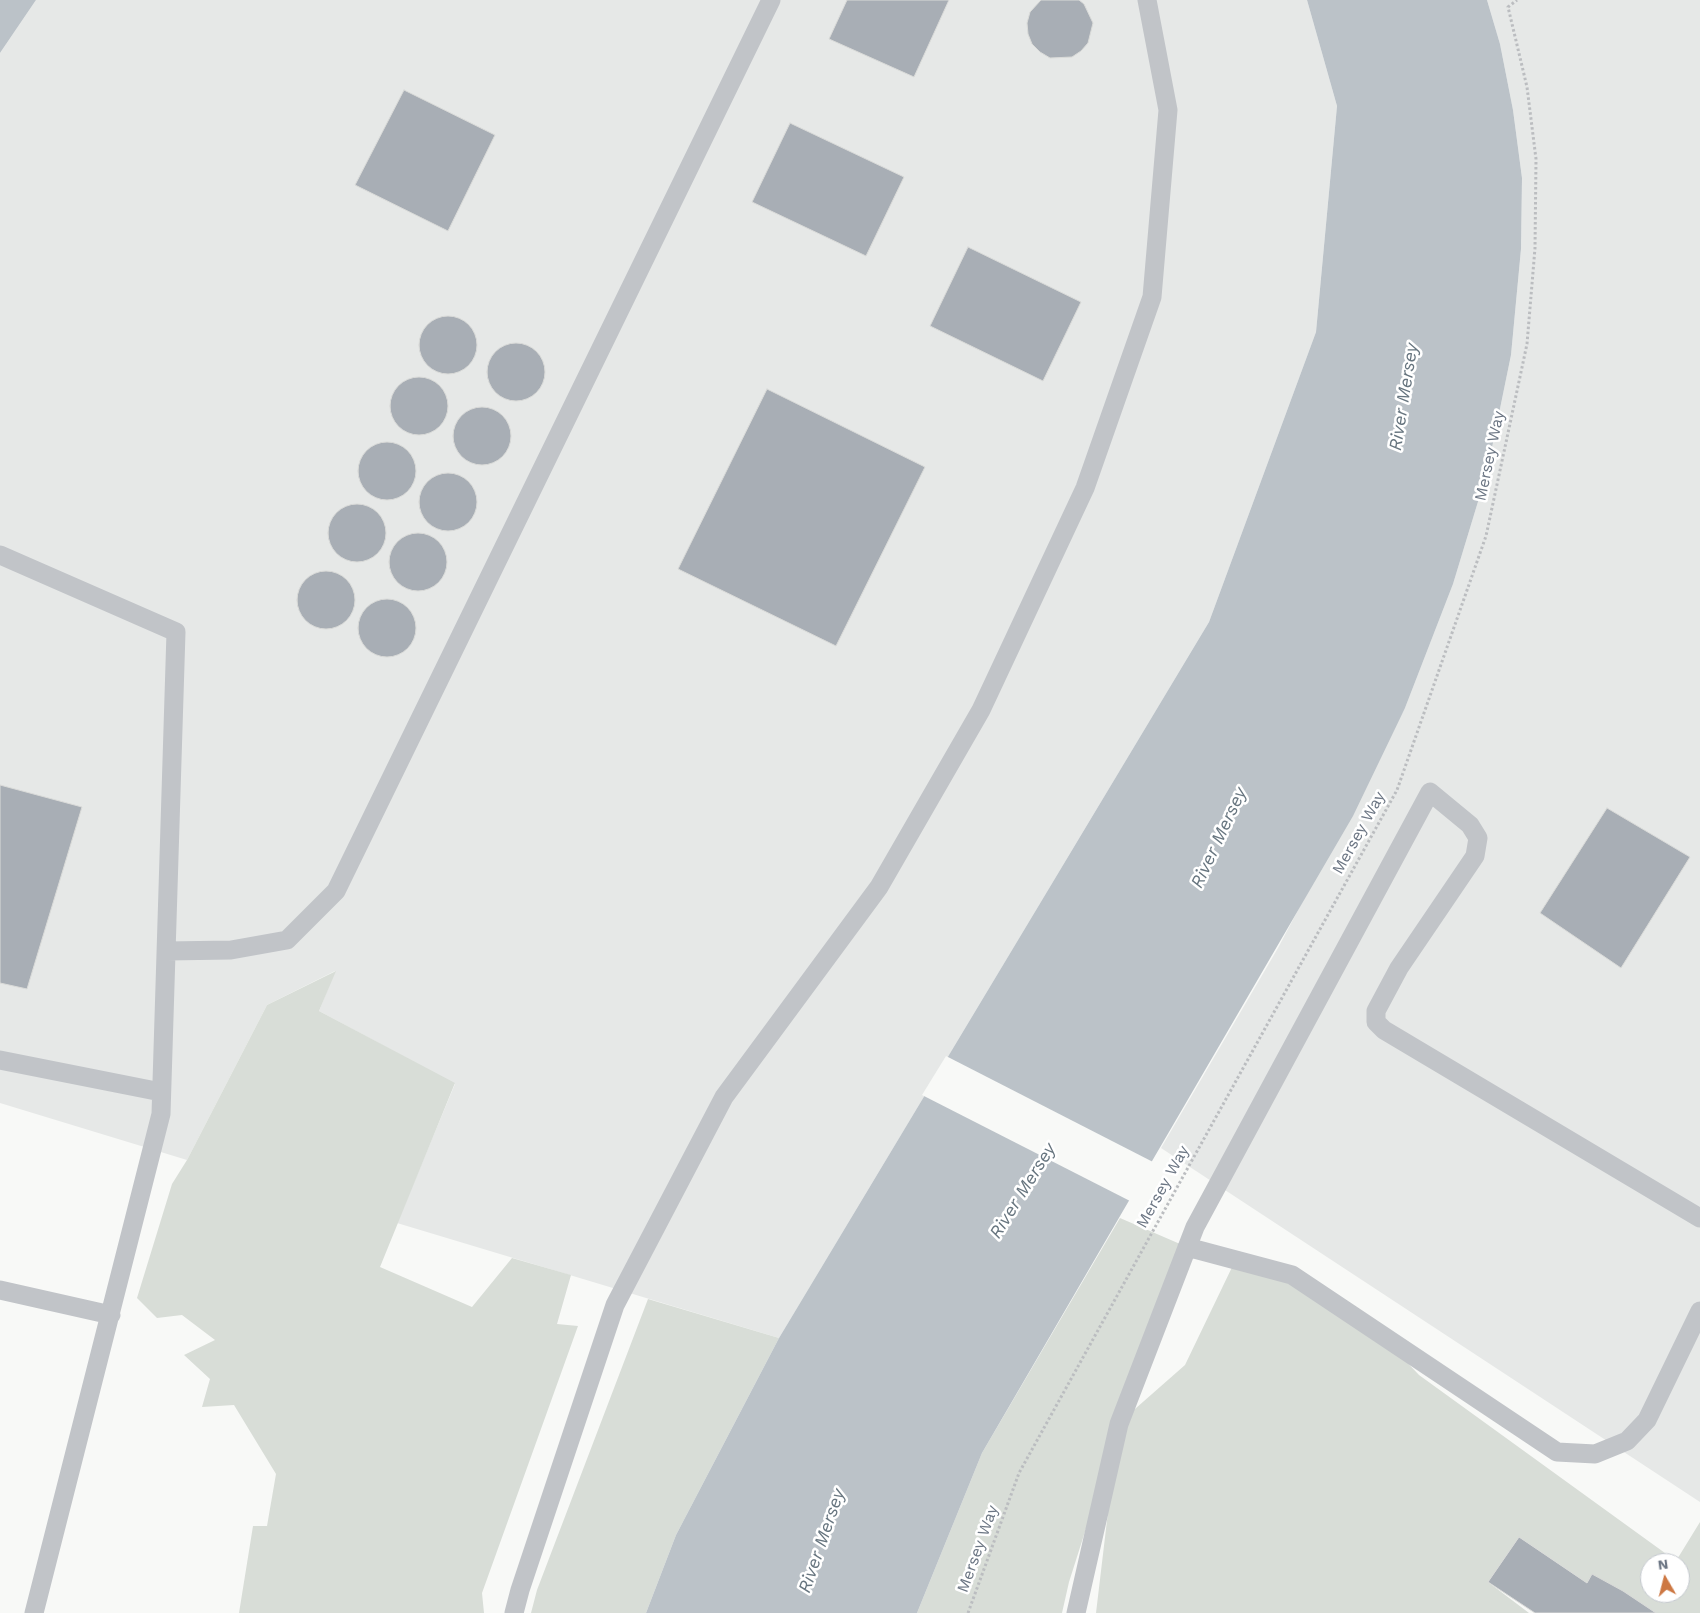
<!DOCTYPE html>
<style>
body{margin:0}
#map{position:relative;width:1700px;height:1613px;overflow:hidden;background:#f8f9f7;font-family:"Work Sans",sans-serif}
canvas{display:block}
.north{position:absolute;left:1640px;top:1553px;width:50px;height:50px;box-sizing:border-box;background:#fff;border:1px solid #c4c8ce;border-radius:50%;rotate:352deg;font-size:14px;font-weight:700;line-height:20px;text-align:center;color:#6c7684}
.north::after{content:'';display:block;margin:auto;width:18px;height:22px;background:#cd7843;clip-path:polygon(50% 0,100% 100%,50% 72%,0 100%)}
</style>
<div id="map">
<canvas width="1700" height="1613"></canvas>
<div class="north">N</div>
</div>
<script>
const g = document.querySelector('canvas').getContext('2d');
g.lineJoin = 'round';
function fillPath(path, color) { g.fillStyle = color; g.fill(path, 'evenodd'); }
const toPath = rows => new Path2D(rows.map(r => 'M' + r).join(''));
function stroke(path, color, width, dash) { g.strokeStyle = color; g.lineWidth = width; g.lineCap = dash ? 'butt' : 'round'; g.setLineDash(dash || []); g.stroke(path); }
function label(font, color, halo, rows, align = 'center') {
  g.font = font + ' "Work Sans",sans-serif'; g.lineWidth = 5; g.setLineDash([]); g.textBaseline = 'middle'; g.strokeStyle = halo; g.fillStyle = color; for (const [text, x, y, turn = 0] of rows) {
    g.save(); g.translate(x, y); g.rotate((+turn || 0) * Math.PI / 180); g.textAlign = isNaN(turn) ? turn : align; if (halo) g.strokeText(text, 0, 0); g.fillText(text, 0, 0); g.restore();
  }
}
fillPath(toPath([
 [36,0,1307,0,1337,106,1316,332,1209,622,779,1338,397,1223,455,1084,319,1011,335,971,267,1005,187,1160,0,1103,0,53],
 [1487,0,1700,0,1700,1502,1161,1148,1278,948,1405,708,1453,584,1487,472,1511,355,1521,249,1522,178,1513,110,1500,44]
]), '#e6e8e7');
fillPath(toPath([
 [336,971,319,1011,455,1083,380,1267,472,1307,512,1258,571,1275,557,1324,578,1326,482,1593,484,1613,239,1613,253,1526,267,1526,276,1474,234,1405,202,1407,210,1379,184,1355,215,1340,182,1315,157,1318,137,1298,172,1184,187,1160,267,1005],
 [1120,1218,1187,1247,1119,1423,1185,1365,1235,1261,1292,1275,1382,1336,1419,1375,1676,1561,1700,1522,1700,1613,1656,1613,1592,1575,1587,1583,1519,1537,1488,1582,1529,1613,1096,1613,1118,1428,1069,1582,1062,1613,917,1613,982,1453],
 [1650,1563,1680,1563,1680,1593,1650,1593],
 [648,1299,779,1338,676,1535,646,1613,531,1613,537,1590]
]), '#d8ddd7');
fillPath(toPath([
 [0,0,36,0,0,53],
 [1307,0,1487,0,1500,44,1513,110,1522,178,1521,249,1511,355,1487,472,1453,584,1405,708,1353,816,982,1453,917,1613,646,1613,676,1535,779,1338,1209,622,1316,332,1337,106]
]), '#bbc2c8');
fillPath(toPath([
 [946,1056,1155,1163,1132,1202,922,1095]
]), '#f8f9f7');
const building = toPath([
 [847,0,949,0,914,77,829,39,847,0],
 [1041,0,1079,0,1084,4,1093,23,1088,43,1081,51,1072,57,1050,58,1040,52,1032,44,1028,34,1027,23,1030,12,1041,0],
 [404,90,495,135,448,231,355,185,404,90],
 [790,123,904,177,866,256,752,202,790,123],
 [968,247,1081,302,1043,381,930,326,968,247],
 '419 345a29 29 0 1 1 58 0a29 29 0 1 1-58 0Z',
 '487 372a29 29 0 1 1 58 0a29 29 0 1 1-58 0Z',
 '390 406a29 29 0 1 1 58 0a29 29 0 1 1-58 0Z',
 [767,389,925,467,836,646,678,569,767,389],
 '453 436a29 29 0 1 1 58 0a29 29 0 1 1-58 0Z',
 '358 471a29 29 0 1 1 58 0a29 29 0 1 1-58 0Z',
 '419 502a29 29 0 1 1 58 0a29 29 0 1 1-58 0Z',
 '328 533a29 29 0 1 1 58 0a29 29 0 1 1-58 0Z',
 '389 562a29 29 0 1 1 58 0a29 29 0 1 1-58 0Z',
 '297 600a29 29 0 1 1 58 0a29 29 0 1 1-58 0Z',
 '358 628a29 29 0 1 1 58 0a29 29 0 1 1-58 0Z',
 [0,785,82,807,27,989,0,983,0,785],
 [1607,808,1690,857,1621,968,1540,913,1607,808],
 [1519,1537,1587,1583,1592,1574,1623,1591,1656,1613,1535,1613,1488,1582,1519,1537]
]);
fillPath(building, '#a8aeb5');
stroke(building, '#dadbd9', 1);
stroke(toPath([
 [968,1613,1019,1473,1397,790,1486,536,1527,344,1535,248,1536,159,1527,87,1508,7,1517,0]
]), '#bbbdc0', 3, [2.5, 2.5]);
stroke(toPath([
 [0,555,176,632,161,1114,34,1613],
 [167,951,231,950,287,940,336,891,771,0],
 [0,1060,161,1092],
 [1187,1247,1292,1275,1557,1452,1595,1454,1627,1441,1647,1420,1700,1311],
 [0,1290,111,1315],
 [514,1613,520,1590,615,1305,724,1097,879,887,981,710,1085,488,1152,297,1168,110,1147,0],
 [1076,1613,1119,1424,1195,1227,1430,792,1470,825,1478,838,1475,856,1399,968,1376,1011,1376,1022,1384,1030,1700,1218]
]), '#c1c4c8', 19);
label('16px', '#6c7684', '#fff', [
 ["Mersey Way",1490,456,-78],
 ["Mersey Way",1359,833,-61],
 ["Mersey Way",1163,1187,-61],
 ["Mersey Way",978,1549,-70]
]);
label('italic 18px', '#67757f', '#fff', [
 ["River Mersey",1404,397,-81],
 ["River Mersey",1219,838,-65],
 ["River Mersey",1023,1191,-58],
 ["River Mersey",822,1541,-71]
]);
</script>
